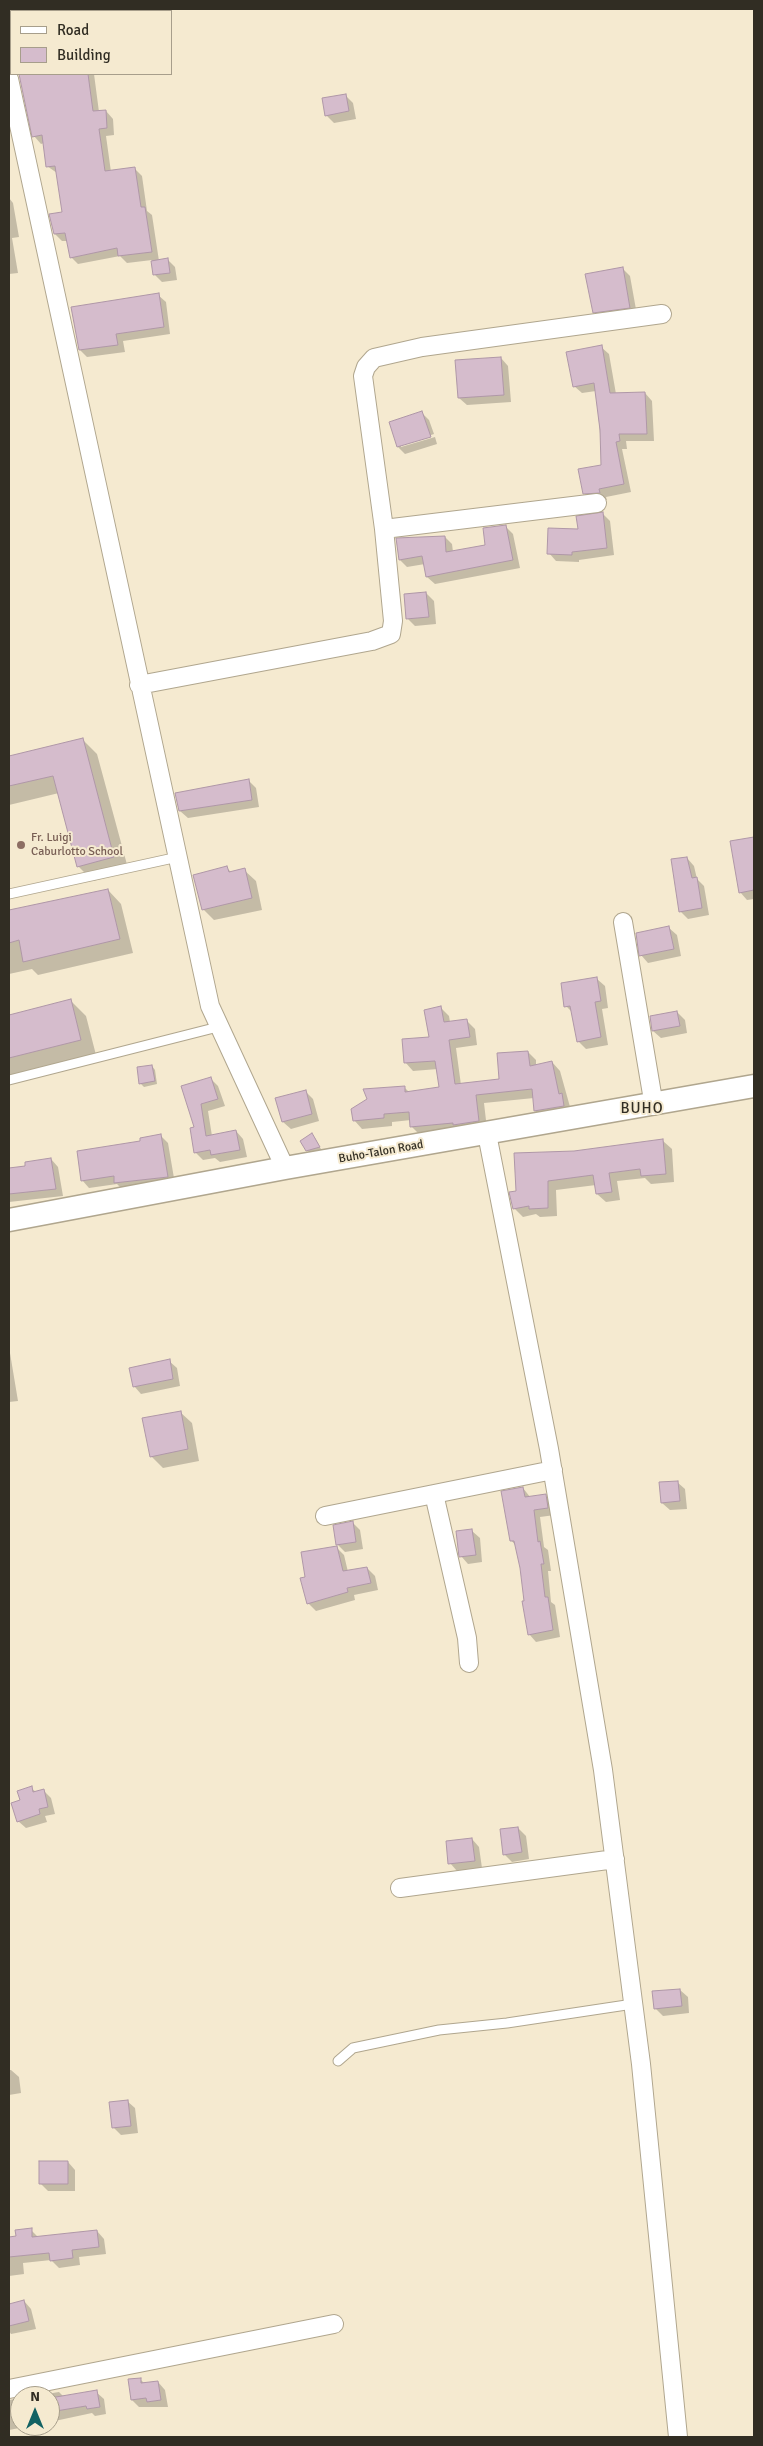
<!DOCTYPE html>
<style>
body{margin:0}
#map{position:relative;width:763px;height:2446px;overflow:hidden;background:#f5ead0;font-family:Signika,sans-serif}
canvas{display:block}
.frame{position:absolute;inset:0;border:10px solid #312d23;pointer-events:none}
.legend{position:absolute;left:10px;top:10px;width:162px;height:65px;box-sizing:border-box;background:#f5ead0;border:1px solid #a79e8b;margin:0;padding:6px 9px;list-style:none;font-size:15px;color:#312d23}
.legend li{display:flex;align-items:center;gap:10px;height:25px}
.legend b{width:25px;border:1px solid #a79e8b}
.north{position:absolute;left:10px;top:2386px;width:50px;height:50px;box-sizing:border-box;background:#f5ead0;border:1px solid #a79e8b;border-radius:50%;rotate:0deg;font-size:14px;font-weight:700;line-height:20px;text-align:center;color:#312d23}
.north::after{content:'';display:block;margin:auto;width:18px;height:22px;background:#126263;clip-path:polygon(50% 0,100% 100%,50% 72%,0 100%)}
</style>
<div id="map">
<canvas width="763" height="2446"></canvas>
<div class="frame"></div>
<ul class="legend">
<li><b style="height:6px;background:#fff"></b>Road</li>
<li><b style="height:14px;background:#d5bccc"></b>Building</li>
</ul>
<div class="north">N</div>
</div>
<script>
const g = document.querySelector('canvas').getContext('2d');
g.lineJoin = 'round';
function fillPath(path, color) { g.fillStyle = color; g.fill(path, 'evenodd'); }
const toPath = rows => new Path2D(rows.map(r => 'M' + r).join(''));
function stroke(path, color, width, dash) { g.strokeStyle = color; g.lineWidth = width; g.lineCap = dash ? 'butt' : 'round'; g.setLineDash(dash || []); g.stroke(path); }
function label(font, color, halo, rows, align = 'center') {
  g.font = font + ' Signika,sans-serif'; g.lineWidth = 4; g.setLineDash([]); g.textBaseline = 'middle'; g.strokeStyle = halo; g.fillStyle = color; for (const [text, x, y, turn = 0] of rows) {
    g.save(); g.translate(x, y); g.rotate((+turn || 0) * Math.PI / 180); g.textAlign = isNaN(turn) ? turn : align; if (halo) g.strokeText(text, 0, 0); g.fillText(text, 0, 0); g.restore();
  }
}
fillPath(toPath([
 [9,9,54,9,54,11,16,11,16,9],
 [20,74,94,74,99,112,106,111,113,119,114,135,106,136,111,172,134,168,142,176,147,211,152,215,159,261,167,259,175,267,177,280,162,282,155,275,152,260,127,263,120,256,78,264,71,257,67,241,62,241,55,234,63,214,57,173,47,166,44,143,41,144,34,136],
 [345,95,353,103,356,119,334,123,326,115],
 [9,198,13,203,19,237,12,238,18,273,9,274],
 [622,268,630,276,637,315,601,320,594,312],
 [158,295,166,302,170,334,123,341,125,352,87,357,80,350],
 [601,347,609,354,616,394,645,393,652,401,654,441,626,441,627,449,622,449,631,492,606,497,607,500,592,501,584,493,603,466,596,391,582,393,574,386],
 [501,358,508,366,511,402,467,405,459,398],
 [422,413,429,420,434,434,401,445,401,447,435,437,437,444,405,454,398,447],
 [602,513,610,521,614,555,579,560,579,562,556,561,549,553],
 [505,526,513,534,520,568,435,584,427,577,425,564,407,567,400,560,445,537,452,544,453,552,486,546],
 [426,593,434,601,436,624,415,626,408,619],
 [82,739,97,754,129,872,93,881,78,866,59,793,9,805,9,757],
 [248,780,256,788,259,807,188,818,180,811],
 [754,838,754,899,747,900,740,892,731,842],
 [687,858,694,866,697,879,704,886,709,915,688,919,680,911],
 [227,868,232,873,244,870,256,881,262,910,214,920,203,909],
 [108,890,121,904,133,953,38,975,32,969,9,974,9,911],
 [669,928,677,935,681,956,648,963,641,955],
 [597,979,605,986,608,1008,602,1009,608,1045,586,1049,578,1041,573,1013,566,1006],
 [71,1001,86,1016,96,1055,9,1076,9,1016],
 [441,1008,449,1016,450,1022,466,1020,475,1029,477,1045,456,1048,461,1085,500,1080,528,1052,536,1060,536,1065,552,1062,560,1071,572,1114,544,1119,535,1111,534,1098,484,1103,487,1129,420,1135,412,1127,411,1120,392,1122,392,1126,362,1129,354,1120,404,1087,410,1093,440,1088,438,1069,413,1071,405,1062,431,1038],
 [677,1012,685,1020,687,1033,661,1038,653,1031],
 [152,1066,155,1070,157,1084,144,1087,140,1083],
 [211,1079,218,1086,225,1106,208,1111,212,1136,236,1131,243,1139,247,1157,220,1162,215,1158,203,1160,195,1152,195,1128,183,1087],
 [305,1091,313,1099,319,1121,291,1129,283,1122,277,1099],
 [161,1136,168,1143,175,1184,123,1190,117,1184,89,1188,82,1180,142,1142],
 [315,1138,322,1151,311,1154,307,1150],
 [663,1141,672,1149,674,1182,651,1184,645,1178,617,1181,620,1200,606,1202,597,1194,596,1185,556,1190,557,1216,540,1217,536,1214,523,1217,514,1208,517,1192,574,1152],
 [51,1159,58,1167,63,1196,9,1202,9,1169,27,1167],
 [9,1347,18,1401,9,1402],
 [169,1361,177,1368,180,1386,141,1394,134,1386],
 [180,1412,192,1423,199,1461,163,1468,151,1456],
 [677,1482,685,1489,687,1509,670,1510,662,1503],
 [523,1488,530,1497,545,1496,553,1503,555,1515,540,1517,544,1547,548,1550,551,1571,548,1571,551,1602,555,1605,560,1637,536,1642,529,1634,521,1567,516,1546,511,1540],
 [353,1523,360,1530,363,1549,345,1552,337,1544],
 [472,1531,480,1538,482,1562,468,1564,461,1556],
 [337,1548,344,1555,348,1572,367,1568,375,1576,378,1590,354,1595,355,1600,316,1611,308,1603,306,1578],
 [31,1788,36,1792,44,1791,51,1798,55,1814,45,1816,47,1822,26,1828,18,1821,22,1801],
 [518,1828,526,1836,529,1859,512,1862,504,1854],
 [472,1839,479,1847,482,1868,457,1871,450,1863],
 [680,1990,688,1997,689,2013,663,2016,655,2008],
 [9,2070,11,2070,19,2077,21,2093,9,2095],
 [127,2101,135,2108,138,2133,121,2135,113,2127],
 [68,2162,75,2170,75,2191,48,2191,40,2183],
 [31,2230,38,2237,97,2231,104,2239,106,2254,79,2257,80,2265,59,2268,51,2260,23,2263,24,2274,9,2276,9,2238,17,2237],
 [24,2301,31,2309,36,2329,11,2334,9,2331,9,2305],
 [140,2379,145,2384,158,2382,165,2390,168,2407,139,2407,132,2400],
 [59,2392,64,2397,96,2392,104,2399,106,2414,95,2416,92,2413,50,2422,50,2396,34,2396],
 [20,2398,20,2426,30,2426,9,2430,9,2400]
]), '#0003');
const building = toPath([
 [19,74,88,74,93,111,106,110,107,128,99,129,105,171,135,167,141,207,145,207,152,252,118,256,117,248,70,258,65,233,54,234,49,214,62,212,55,166,46,167,42,135,32,137,19,74],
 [346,94,349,111,325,116,322,98,346,94],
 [168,258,170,273,153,275,151,261,168,258],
 [623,267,630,308,593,313,585,274,623,267],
 [159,293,164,327,116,334,118,345,79,350,71,307,159,293],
 [602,345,610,393,645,392,647,434,619,434,620,441,616,442,624,484,599,489,600,493,583,494,578,469,601,465,600,430,594,383,573,387,566,352,602,345],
 [501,357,504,395,458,398,455,360,501,357],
 [422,411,431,437,397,447,389,422,422,411],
 [603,512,607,548,572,552,572,555,547,554,548,528,578,529,576,516,603,512],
 [506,525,513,560,426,577,422,556,399,560,396,538,445,536,446,552,485,545,483,528,506,525],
 [426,592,429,617,406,619,404,594,426,592],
 [83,738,114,857,77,867,53,776,9,786,9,756,83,738],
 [249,779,252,800,179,811,175,793,249,779],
 [754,837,754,890,739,893,730,841,754,837],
 [687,857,692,878,697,877,702,908,679,912,671,859,687,857],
 [227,866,229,872,245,868,252,898,202,910,193,875,227,866],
 [108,889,120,939,23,962,19,940,9,943,9,910,108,889],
 [669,926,674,949,639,956,636,933,669,926],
 [597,977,601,1001,595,1002,601,1037,577,1042,570,1006,564,1007,561,983,597,977],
 [71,999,81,1040,9,1058,9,1015,71,999],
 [441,1006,444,1022,467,1019,470,1037,449,1040,455,1084,499,1079,497,1053,528,1051,530,1066,552,1061,559,1094,562,1093,564,1106,534,1111,532,1089,476,1095,479,1121,453,1125,453,1123,410,1127,409,1112,384,1114,384,1118,353,1121,351,1109,367,1099,363,1089,405,1086,405,1092,439,1087,435,1061,404,1063,402,1039,429,1037,424,1010,441,1006],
 [677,1011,680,1026,652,1031,650,1016,677,1011],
 [152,1065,155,1081,139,1084,137,1067,152,1065],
 [211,1077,218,1099,201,1104,206,1136,236,1130,240,1150,211,1155,210,1150,194,1153,190,1128,194,1127,181,1086,211,1077],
 [306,1090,312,1114,282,1122,275,1098,306,1090],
 [312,1133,320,1147,306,1151,300,1141,312,1133],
 [161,1134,168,1177,114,1183,114,1176,81,1181,77,1151,140,1141,140,1138,161,1134],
 [663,1139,666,1174,641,1176,640,1169,609,1173,612,1192,596,1194,593,1175,548,1181,548,1208,529,1209,529,1206,513,1209,509,1192,516,1191,514,1153,574,1151,663,1139],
 [51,1158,56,1189,9,1194,9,1168,25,1166,25,1162,51,1158],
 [170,1359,173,1379,133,1387,129,1368,170,1359],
 [181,1411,188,1449,150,1457,142,1418,181,1411],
 [678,1481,680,1501,661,1503,659,1482,678,1481],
 [523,1487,525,1497,546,1494,548,1508,534,1510,538,1542,540,1541,544,1564,541,1564,545,1597,548,1597,553,1630,528,1635,522,1601,524,1601,520,1568,514,1541,510,1541,501,1491,523,1487],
 [353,1521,356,1542,336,1545,333,1525,353,1521],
 [472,1529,476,1555,459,1557,456,1531,472,1529],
 [337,1546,343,1571,367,1567,371,1583,347,1588,348,1592,307,1604,300,1578,305,1577,301,1552,337,1546],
 [32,1786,33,1792,44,1789,48,1807,39,1809,40,1814,17,1822,11,1803,20,1800,17,1791,32,1786],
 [518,1827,522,1852,503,1855,500,1829,518,1827],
 [472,1838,475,1861,448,1864,446,1841,472,1838],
 [680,1989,682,2006,654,2009,652,1991,680,1989],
 [128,2100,131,2126,112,2128,109,2102,128,2100],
 [39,2161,68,2161,68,2184,39,2184,39,2161],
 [32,2228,32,2237,97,2230,99,2247,72,2250,73,2258,50,2261,49,2253,9,2257,9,2237,16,2236,15,2230,32,2228],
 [24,2300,29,2321,9,2326,9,2304,24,2300],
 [141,2378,141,2383,158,2381,161,2400,147,2402,146,2398,131,2400,128,2379,141,2378],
 [97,2390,100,2407,87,2409,86,2406,50,2412,50,2398,97,2390]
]);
fillPath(building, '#d5bccc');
stroke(building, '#af97a7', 1);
const service = toPath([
 [9,894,178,857],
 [9,1080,218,1027],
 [338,2061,353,2048,439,2030,507,2023,633,2004]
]);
const minor = toPath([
 [9,79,210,1006,285,1168],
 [384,529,597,503],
 [139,685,372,641,391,634,393,621,384,529,363,376,366,367,374,358,422,347,662,314],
 [623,922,654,1106],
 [487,1134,549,1449,603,1770,641,2064,678,2437],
 [434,1494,467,1638,469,1663],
 [325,1516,553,1470],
 [400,1888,615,1859],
 [9,2389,334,2324]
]);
const tertiary = toPath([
 [9,1220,285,1168,754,1086]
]);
stroke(service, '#b0a68e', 11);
stroke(minor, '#b0a68e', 20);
stroke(tertiary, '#b0a68e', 25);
stroke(service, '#fff', 9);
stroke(minor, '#fff', 18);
stroke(tertiary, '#fff', 22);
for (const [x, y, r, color] of [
 [21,845,5,"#8d6e63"]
]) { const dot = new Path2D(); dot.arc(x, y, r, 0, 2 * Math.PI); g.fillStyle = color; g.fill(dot); stroke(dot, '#f5ead0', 2); }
label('12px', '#785e54', '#f5ead0', [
 ["Fr. Luigi",31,838],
 ["Caburlotto School",31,852]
], 'left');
label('12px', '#312d23', '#f5ead0', [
 ["Buho-Talon Road",381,1152,-10]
]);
g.letterSpacing = '1px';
label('15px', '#312d23', '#f5ead0', [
 ["BUHO",642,1109]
]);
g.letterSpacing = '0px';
</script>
